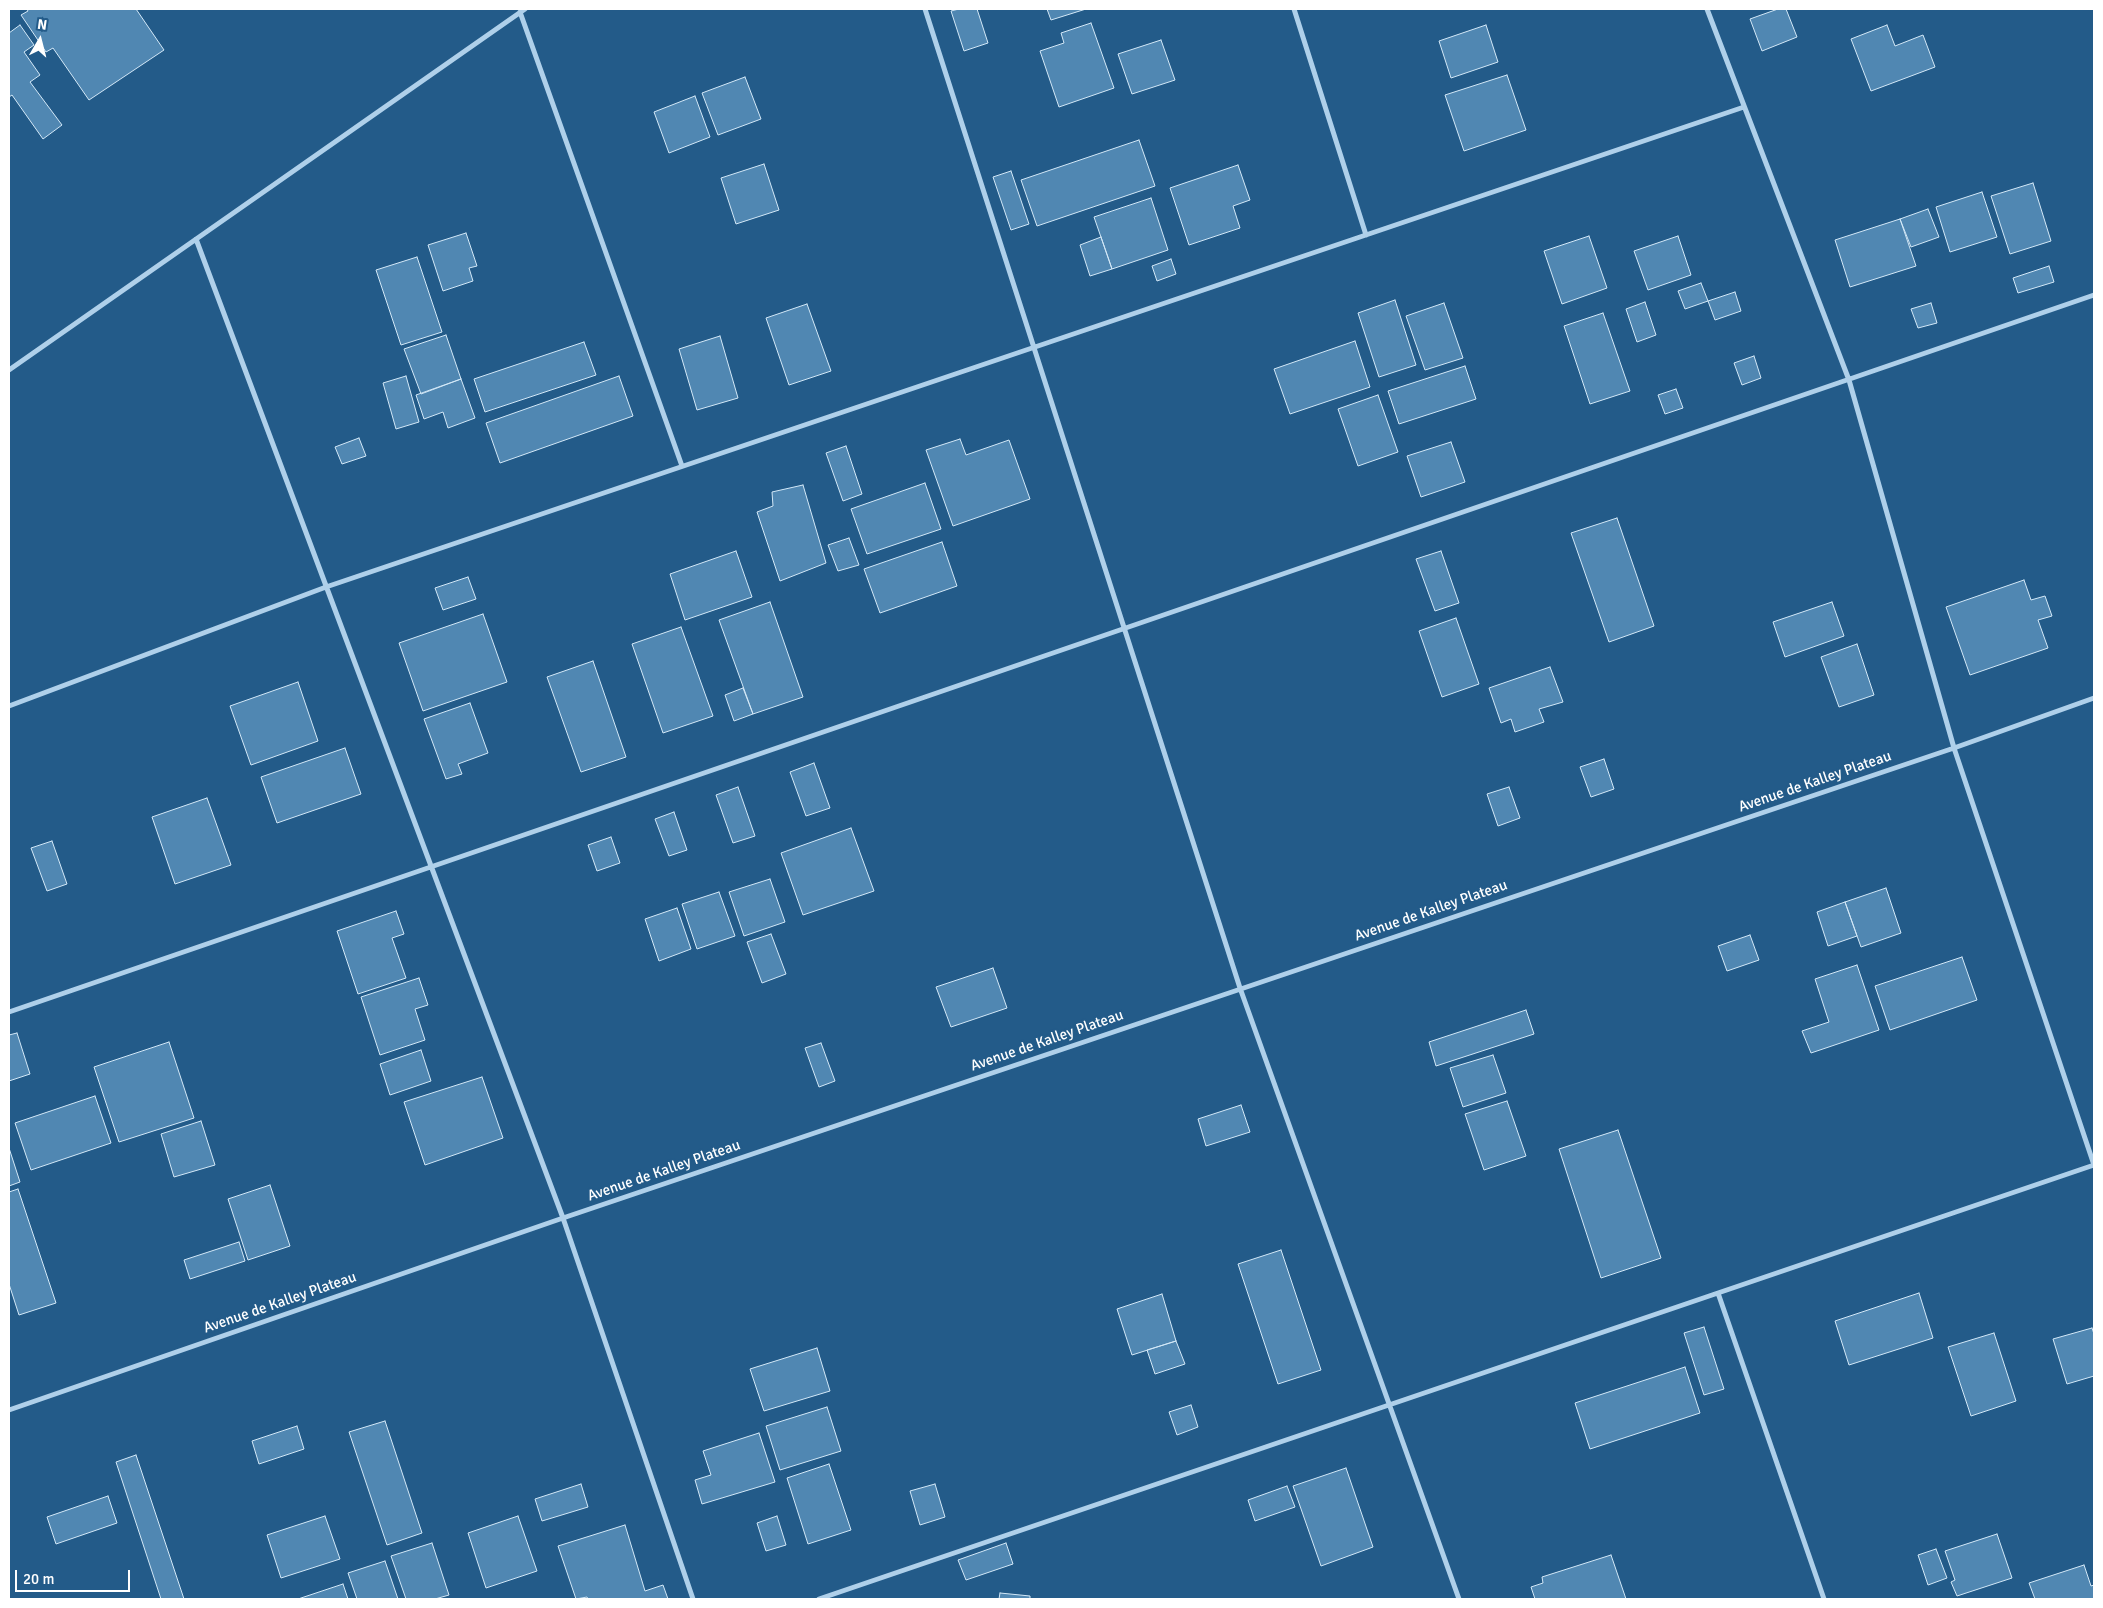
<!DOCTYPE html>
<style>
body{margin:0}
#map{position:relative;width:2103px;height:1608px;overflow:hidden;background:#235b89;font-family:Signika,sans-serif}
canvas{display:block}
.frame{position:absolute;inset:0;border:10px solid #fff;pointer-events:none}
.north{position:absolute;left:15px;top:15px;width:50px;height:50px;-webkit-text-stroke:4px #235b89;paint-order:stroke;rotate:8deg;font-size:14px;font-weight:700;line-height:20px;text-align:center;color:#fff}
.north::after{content:'';display:block;margin:auto;width:18px;height:22px;background:#fff;clip-path:polygon(50% 0,100% 100%,50% 72%,0 100%)}
.scale{position:absolute;left:15px;top:1570px;width:115px;height:22px;box-sizing:border-box;border:2px solid #fff;border-top:0;padding-left:6px;font-size:15px;line-height:18px;white-space:nowrap;color:#fff;-webkit-text-stroke:4px #235b89;paint-order:stroke}
</style>
<div id="map">
<canvas width="2103" height="1608"></canvas>
<div class="frame"></div>
<div class="north">N</div>
<div class="scale">20 m</div>
</div>
<script>
const g = document.querySelector('canvas').getContext('2d');
g.lineJoin = 'round';
function fillPath(path, color) { g.fillStyle = color; g.fill(path, 'evenodd'); }
const toPath = rows => new Path2D(rows.map(r => 'M' + r).join(''));
function stroke(path, color, width, dash) { g.strokeStyle = color; g.lineWidth = width; g.lineCap = dash ? 'butt' : 'round'; g.setLineDash(dash || []); g.stroke(path); }
function label(font, color, halo, rows, align = 'center') {
  g.font = font + ' Signika,sans-serif'; g.lineWidth = 4.5; g.setLineDash([]); g.textBaseline = 'middle'; g.strokeStyle = halo; g.fillStyle = color; for (const [text, x, y, turn = 0] of rows) {
    g.save(); g.translate(x, y); g.rotate((+turn || 0) * Math.PI / 180); g.textAlign = isNaN(turn) ? turn : align; if (halo) g.strokeText(text, 0, 0); g.fillText(text, 0, 0); g.restore();
  }
}
const building = toPath([
 [27,9,136,9,164,50,89,100,53,48,46,52,21,15,28,11,27,9],
 [959,9,977,9,988,43,964,51,951,11,959,9],
 [1047,9,1086,9,1051,20,1047,9],
 [1778,9,1786,9,1797,37,1762,51,1750,19,1778,9],
 [1091,23,1114,88,1059,107,1040,51,1064,43,1061,33,1091,23],
 [20,25,34,45,24,52,40,75,30,82,62,125,43,139,12,95,9,97,9,33,20,25],
 [1486,25,1498,62,1451,78,1439,41,1486,25],
 [1887,25,1895,46,1923,35,1935,67,1871,91,1851,39,1887,25],
 [1161,40,1175,80,1132,94,1118,54,1161,40],
 [1507,75,1526,130,1464,151,1445,95,1507,75],
 [745,77,761,119,718,135,702,93,745,77],
 [695,96,710,137,669,153,654,112,695,96],
 [1139,140,1155,186,1037,226,1021,180,1139,140],
 [764,164,779,210,736,224,721,178,764,164],
 [1238,165,1250,200,1233,206,1240,228,1189,245,1170,188,1238,165],
 [1011,171,1029,224,1011,230,993,177,1011,171],
 [2033,183,2051,241,2010,254,1991,196,2033,183],
 [1982,192,1997,237,1950,252,1936,207,1982,192],
 [1151,198,1168,250,1112,269,1094,217,1151,198],
 [1928,209,1939,237,1911,247,1900,219,1928,209],
 [1900,219,1916,266,1850,287,1835,240,1900,219],
 [466,233,477,266,469,268,473,281,443,291,428,245,466,233],
 [1589,236,1607,288,1562,304,1544,251,1589,236],
 [1678,236,1691,275,1648,290,1634,251,1678,236],
 [1101,237,1112,269,1090,276,1080,245,1101,237],
 [417,257,442,332,401,345,376,270,417,257],
 [1171,259,1176,274,1157,281,1152,266,1171,259],
 [2049,266,2054,282,2018,293,2013,278,2049,266],
 [1701,283,1708,301,1685,309,1678,291,1701,283],
 [1735,292,1741,311,1715,320,1708,301,1735,292],
 [1395,300,1416,365,1379,377,1358,313,1395,300],
 [1645,302,1656,335,1637,342,1626,309,1645,302],
 [1444,303,1463,358,1425,370,1406,316,1444,303],
 [1931,303,1937,323,1918,328,1911,309,1931,303],
 [807,304,831,371,789,385,766,318,807,304],
 [1603,313,1630,391,1590,404,1564,326,1603,313],
 [446,335,461,379,421,394,404,349,446,335],
 [720,336,738,398,697,410,679,349,720,336],
 [1355,341,1370,387,1290,414,1274,369,1355,341],
 [584,342,596,375,485,412,474,379,584,342],
 [1754,356,1761,378,1742,385,1734,363,1754,356],
 [1465,366,1476,399,1399,424,1388,391,1465,366],
 [406,376,419,422,396,429,383,383,406,376],
 [619,376,633,416,500,463,486,423,619,376],
 [461,379,475,418,448,428,443,412,424,419,416,395,461,379],
 [1676,389,1683,408,1665,414,1658,395,1676,389],
 [1378,395,1398,452,1358,466,1338,409,1378,395],
 [359,438,366,456,342,464,335,447,359,438],
 [960,439,966,455,1009,440,1030,499,953,526,926,450,960,439],
 [1451,442,1465,482,1421,497,1407,456,1451,442],
 [846,446,862,494,843,501,826,453,846,446],
 [925,483,941,529,867,554,851,509,925,483],
 [803,485,826,563,780,581,757,512,773,506,772,492,803,485],
 [1617,518,1654,626,1609,642,1571,533,1617,518],
 [849,538,859,565,838,571,828,545,849,538],
 [942,542,957,586,880,613,864,569,942,542],
 [736,551,752,597,685,620,670,574,736,551],
 [1441,551,1459,603,1435,611,1416,559,1441,551],
 [468,577,476,599,443,610,435,588,468,577],
 [2024,580,2031,600,2045,596,2052,616,2038,620,2048,648,1970,675,1946,607,2024,580],
 [770,602,803,697,753,714,719,620,770,602],
 [1832,602,1844,636,1785,657,1773,622,1832,602],
 [483,614,507,682,423,711,399,643,483,614],
 [1456,618,1479,684,1442,697,1419,631,1456,618],
 [681,627,713,716,663,733,632,644,681,627],
 [1857,644,1874,695,1839,707,1821,657,1857,644],
 [593,661,626,757,581,772,547,677,593,661],
 [1550,667,1563,702,1539,709,1544,722,1515,732,1511,719,1501,723,1489,688,1550,667],
 [298,682,318,741,251,765,230,706,298,682],
 [743,688,753,714,734,721,725,695,743,688],
 [470,703,488,753,458,764,462,774,446,779,424,719,470,703],
 [345,748,361,794,277,823,261,777,345,748],
 [1604,759,1614,789,1591,797,1580,767,1604,759],
 [814,763,830,808,806,816,790,772,814,763],
 [738,787,755,836,733,843,716,795,738,787],
 [1509,787,1520,818,1498,826,1487,794,1509,787],
 [207,798,231,865,175,884,152,817,207,798],
 [674,812,687,850,669,856,655,819,674,812],
 [851,828,874,891,803,915,781,853,851,828],
 [611,837,620,863,597,871,588,845,611,837],
 [52,841,67,884,47,891,31,848,52,841],
 [770,879,785,922,744,936,729,892,770,879],
 [1886,888,1901,933,1861,947,1845,902,1886,888],
 [719,892,735,936,697,949,682,904,719,892],
 [1845,902,1857,936,1828,946,1817,912,1845,902],
 [677,908,691,949,659,961,645,919,677,908],
 [396,911,404,934,392,938,406,978,358,994,337,931,396,911],
 [771,934,786,974,762,983,747,942,771,934],
 [1750,935,1759,960,1727,971,1718,946,1750,935],
 [1962,957,1977,1000,1890,1030,1875,986,1962,957],
 [1857,965,1879,1030,1811,1053,1802,1031,1829,1022,1815,979,1857,965],
 [993,968,1007,1008,951,1027,936,987,993,968],
 [419,978,428,1005,415,1009,425,1040,380,1055,361,997,419,978],
 [1526,1010,1534,1034,1436,1066,1429,1042,1526,1010],
 [17,1033,30,1074,9,1081,9,1035,17,1033],
 [169,1042,194,1118,119,1142,94,1067,169,1042],
 [821,1043,835,1081,819,1087,805,1048,821,1043],
 [421,1050,431,1081,390,1095,380,1064,421,1050],
 [1493,1055,1506,1093,1463,1107,1450,1068,1493,1055],
 [482,1077,503,1138,425,1165,404,1102,482,1077],
 [95,1096,111,1143,31,1170,15,1123,95,1096],
 [1507,1101,1526,1156,1484,1170,1465,1114,1507,1101],
 [1241,1105,1250,1132,1206,1146,1198,1119,1241,1105],
 [201,1121,215,1165,174,1177,161,1134,201,1121],
 [1618,1130,1661,1258,1601,1278,1559,1149,1618,1130],
 [9,1148,20,1182,9,1186,9,1148],
 [270,1185,290,1246,248,1260,228,1199,270,1185],
 [18,1189,56,1303,19,1315,9,1284,9,1192,18,1189],
 [239,1242,245,1261,190,1279,184,1260,239,1242],
 [1281,1250,1321,1370,1278,1384,1238,1264,1281,1250],
 [1919,1293,1933,1338,1849,1365,1835,1321,1919,1293],
 [1162,1294,1176,1341,1132,1355,1117,1309,1162,1294],
 [1704,1327,1724,1389,1704,1395,1684,1333,1704,1327],
 [2092,1328,2094,1334,2094,1376,2067,1384,2053,1339,2092,1328],
 [1994,1333,2016,1401,1971,1416,1948,1347,1994,1333],
 [1176,1341,1185,1364,1155,1374,1147,1350,1176,1341],
 [817,1348,830,1391,764,1411,750,1369,817,1348],
 [1685,1367,1700,1413,1590,1449,1575,1403,1685,1367],
 [1191,1405,1198,1427,1177,1435,1169,1412,1191,1405],
 [827,1407,841,1451,780,1470,766,1426,827,1407],
 [385,1421,422,1533,387,1545,349,1432,385,1421],
 [297,1426,304,1449,259,1464,252,1441,297,1426],
 [759,1433,775,1482,702,1504,695,1480,711,1475,703,1451,759,1433],
 [136,1455,184,1599,161,1599,116,1462,136,1455],
 [829,1464,851,1530,808,1544,787,1478,829,1464],
 [1346,1468,1373,1547,1321,1566,1293,1486,1346,1468],
 [581,1484,588,1507,542,1521,535,1499,581,1484],
 [935,1484,945,1517,920,1525,910,1491,935,1484],
 [1287,1486,1295,1507,1255,1521,1248,1500,1287,1486],
 [108,1496,117,1523,56,1544,47,1517,108,1496],
 [325,1516,340,1559,281,1578,267,1535,325,1516],
 [518,1516,537,1571,486,1588,468,1533,518,1516],
 [777,1516,786,1545,766,1551,757,1523,777,1516],
 [625,1525,645,1591,663,1585,668,1599,588,1599,587,1597,576,1599,558,1546,625,1525],
 [1997,1534,2012,1578,1957,1596,1951,1582,1955,1580,1945,1551,1997,1534],
 [432,1543,449,1595,435,1599,406,1599,391,1556,432,1543],
 [1006,1543,1013,1564,966,1580,958,1560,1006,1543],
 [1936,1549,1947,1578,1928,1585,1918,1555,1936,1549],
 [1611,1555,1626,1599,1535,1599,1531,1587,1543,1583,1542,1577,1611,1555],
 [385,1561,398,1599,357,1599,348,1573,385,1561],
 [2084,1565,2091,1586,2094,1585,2094,1599,2035,1599,2029,1583,2084,1565],
 [343,1584,348,1599,298,1599,343,1584],
 [1000,1593,1030,1596,1030,1599,999,1599,1000,1593]
]);
fillPath(building, '#5087b2');
stroke(building, '#d3e8f7', 1);
stroke(toPath([
 [925,9,1240,988,1459,1599],
 [1294,9,1366,235],
 [1707,9,1849,380,1954,748,2094,1165],
 [520,12,682,466],
 [196,239,563,1218,693,1599],
 [9,370,525,9],
 [9,706,326,587,1744,107],
 [9,1012,2094,295],
 [1718,1293,1824,1599],
 [9,1410,563,1218,1954,748,2094,698],
 [819,1599,2094,1165]
]), '#afd0ea', 5);
label('15px', '#fff', '#235b89', [
 ["Avenue de Kalley Plateau",1815,782,-19],
 ["Avenue de Kalley Plateau",1431,911,-19],
 ["Avenue de Kalley Plateau",1047,1041,-19],
 ["Avenue de Kalley Plateau",664,1171,-19],
 ["Avenue de Kalley Plateau",280,1303,-19]
]);
</script>
